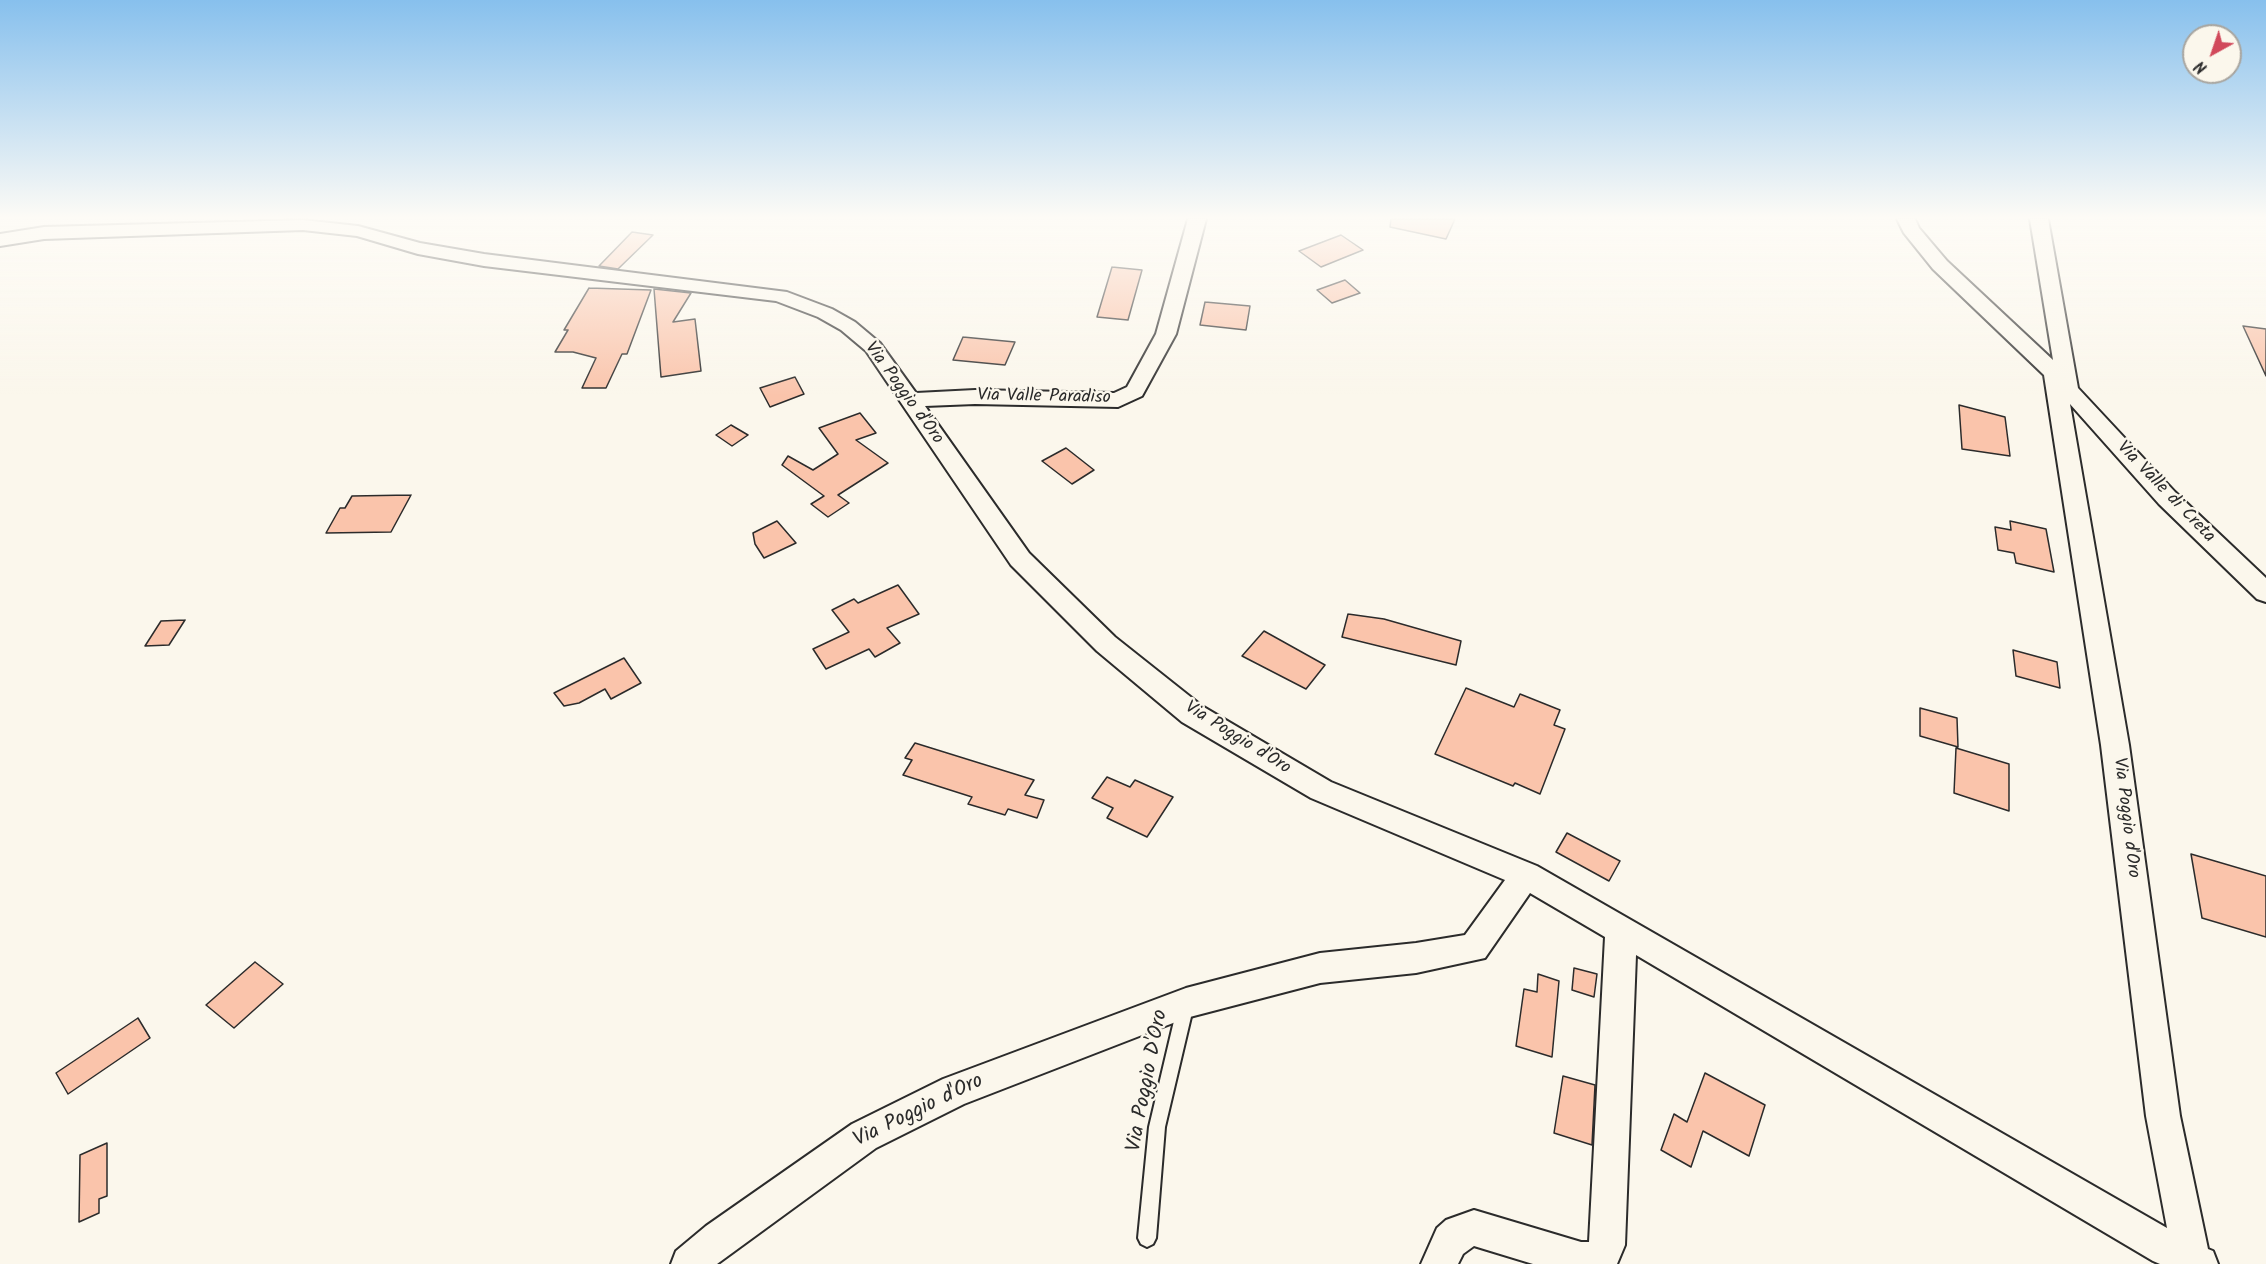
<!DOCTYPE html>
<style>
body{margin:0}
#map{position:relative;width:2266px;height:1264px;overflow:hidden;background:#fbf7ec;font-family:Kalam,sans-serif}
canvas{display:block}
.north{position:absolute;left:2182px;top:24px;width:60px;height:60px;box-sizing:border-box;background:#fbf7ec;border:2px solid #a8a59f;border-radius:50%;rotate:220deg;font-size:16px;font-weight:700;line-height:24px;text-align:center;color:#2b2b2b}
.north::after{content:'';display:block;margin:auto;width:21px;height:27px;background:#d1495b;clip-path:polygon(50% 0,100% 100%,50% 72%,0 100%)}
</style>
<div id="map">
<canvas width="2266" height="1264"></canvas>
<div class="north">N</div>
</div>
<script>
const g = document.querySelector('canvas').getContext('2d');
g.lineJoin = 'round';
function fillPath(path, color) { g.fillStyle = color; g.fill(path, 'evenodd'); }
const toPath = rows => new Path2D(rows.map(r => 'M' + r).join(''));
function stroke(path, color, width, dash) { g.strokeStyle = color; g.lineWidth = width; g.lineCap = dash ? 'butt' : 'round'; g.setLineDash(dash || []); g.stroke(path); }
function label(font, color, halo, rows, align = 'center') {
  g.font = font + ' Kalam,sans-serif'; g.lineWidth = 5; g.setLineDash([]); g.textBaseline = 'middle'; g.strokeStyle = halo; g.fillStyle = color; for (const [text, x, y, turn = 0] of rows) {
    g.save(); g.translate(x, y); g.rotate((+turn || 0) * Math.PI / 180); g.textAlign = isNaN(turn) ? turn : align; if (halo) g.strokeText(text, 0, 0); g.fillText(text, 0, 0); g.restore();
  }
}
const building = toPath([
 [1391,219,1455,219,1446,239,1390,227,1391,219],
 [632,232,653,235,618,269,599,266,632,232],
 [1341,235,1363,250,1321,267,1299,251,1341,235],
 [1112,267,1142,270,1128,320,1097,317,1112,267],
 [1345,280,1360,293,1332,303,1317,290,1345,280],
 [589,288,651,290,627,354,622,354,606,388,582,388,596,358,573,352,555,352,568,330,564,330,589,288],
 [654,289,691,293,673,322,695,319,701,371,661,377,654,289],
 [1205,302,1250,306,1246,330,1200,325,1205,302],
 [2243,326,2266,329,2266,376,2243,326],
 [963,337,1015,342,1005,365,953,360,963,337],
 [795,377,804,394,770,407,760,388,795,377],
 [1959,405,2005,417,2010,456,1962,449,1959,405],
 [860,413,876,433,856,440,888,463,838,495,849,503,828,517,811,504,824,496,782,465,788,456,813,470,838,454,819,428,860,413],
 [731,425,748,435,732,446,716,435,731,425],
 [1066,448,1094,470,1072,484,1042,461,1066,448],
 [411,495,391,532,326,533,340,508,345,508,352,496,411,495],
 [777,521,796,543,764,558,755,544,753,533,777,521],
 [2010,521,2046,529,2054,572,2016,563,2014,553,1998,550,1995,527,2011,530,2010,521],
 [898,585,919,614,887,628,900,643,875,657,869,649,826,669,813,649,849,632,832,610,854,599,858,603,898,585],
 [1348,614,1384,619,1461,641,1456,665,1342,637,1348,614],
 [185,620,169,645,145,646,161,621,185,620],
 [1264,631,1325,665,1306,689,1242,656,1264,631],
 [2013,650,2057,662,2060,688,2016,676,2013,650],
 [624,658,641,683,611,699,605,689,579,703,564,706,554,693,624,658],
 [1466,688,1514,707,1520,694,1560,710,1554,725,1565,729,1540,794,1515,783,1513,786,1435,754,1466,688],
 [1920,708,1957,718,1958,747,1920,736,1920,708],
 [915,743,1034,780,1025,795,1044,800,1037,818,1008,809,1005,815,968,804,972,797,903,775,912,760,905,758,915,743],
 [1956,748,2009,764,2009,811,1954,793,1956,748],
 [1107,777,1130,787,1135,780,1173,797,1147,837,1107,818,1113,808,1092,798,1107,777],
 [1567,833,1620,861,1609,881,1556,852,1567,833],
 [2191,854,2266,876,2266,937,2202,918,2191,854],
 [255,962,283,984,234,1028,206,1005,255,962],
 [1574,968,1597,974,1594,997,1572,990,1574,968],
 [1538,974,1559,981,1552,1057,1516,1046,1524,989,1537,992,1538,974],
 [138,1018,150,1038,68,1094,56,1073,138,1018],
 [1705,1073,1765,1105,1749,1156,1703,1131,1691,1167,1661,1150,1674,1114,1687,1122,1705,1073],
 [1563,1076,1595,1085,1592,1145,1554,1133,1563,1076],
 [107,1143,107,1196,99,1199,99,1213,79,1222,80,1155,107,1143]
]);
fillPath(building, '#fac4ab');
stroke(building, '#2b2b2b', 1.5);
const service = toPath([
 [1186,997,1191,999,1194,1004,1165,1127,1156,1238,1153,1244,1147,1247,1141,1244,1138,1238,1149,1127,1178,1004,1181,999,1186,997]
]);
const minor = toPath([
 [1188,219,1206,219,1176,334,1142,396,1118,407,975,404,925,406,1029,553,1115,637,1202,706,1331,782,1537,866,2167,1228,2146,1116,2101,745,2044,375,1933,269,1904,233,1897,219,1915,219,1919,228,1947,261,2053,360,2030,219,2048,219,2078,388,2175,492,2266,578,2266,602,2257,599,2159,504,2070,404,2129,745,2180,1116,2208,1249,2213,1251,2218,1264,2160,1264,2153,1261,1636,955,1625,1245,1617,1264,1533,1264,1474,1246,1463,1254,1458,1264,1421,1264,1437,1228,1446,1220,1474,1210,1581,1242,1589,1242,1605,937,1530,893,1485,958,1416,973,1320,983,1186,1018,964,1104,876,1148,717,1264,671,1264,676,1251,706,1226,852,1124,943,1079,1186,988,1320,953,1416,943,1465,935,1505,880,1311,798,1182,722,1097,651,1011,565,866,351,841,330,818,317,776,301,484,266,418,254,357,236,303,230,44,239,0,246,0,234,44,227,303,220,358,226,420,243,484,254,787,292,832,309,855,322,880,343,916,393,975,390,1114,393,1127,387,1156,334,1188,219]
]);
stroke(service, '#2b2b2b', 4);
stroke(minor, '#2b2b2b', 4);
fillPath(service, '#fbf7ec');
fillPath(minor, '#fbf7ec');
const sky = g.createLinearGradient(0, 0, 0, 396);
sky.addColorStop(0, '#87c0ed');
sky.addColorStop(0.55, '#fdfbf6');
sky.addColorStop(1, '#fdfbf600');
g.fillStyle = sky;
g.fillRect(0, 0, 2266, 396);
label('18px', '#2b2b2b', '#fbf7ec', [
 ["Via Poggio d'Oro",903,394,54],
 ["Via Valle Paradiso",1044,398,1],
 ["Via Valle di Creta",2165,493,46],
 ["Via Poggio d'Oro",1237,739,32],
 ["Via Poggio d'Oro",2125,818,83]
]);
label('21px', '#2b2b2b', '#fbf7ec', [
 ["Via Poggio D'Oro",1149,1081,-79],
 ["Via Poggio d'Oro",919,1112,-26]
]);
</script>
